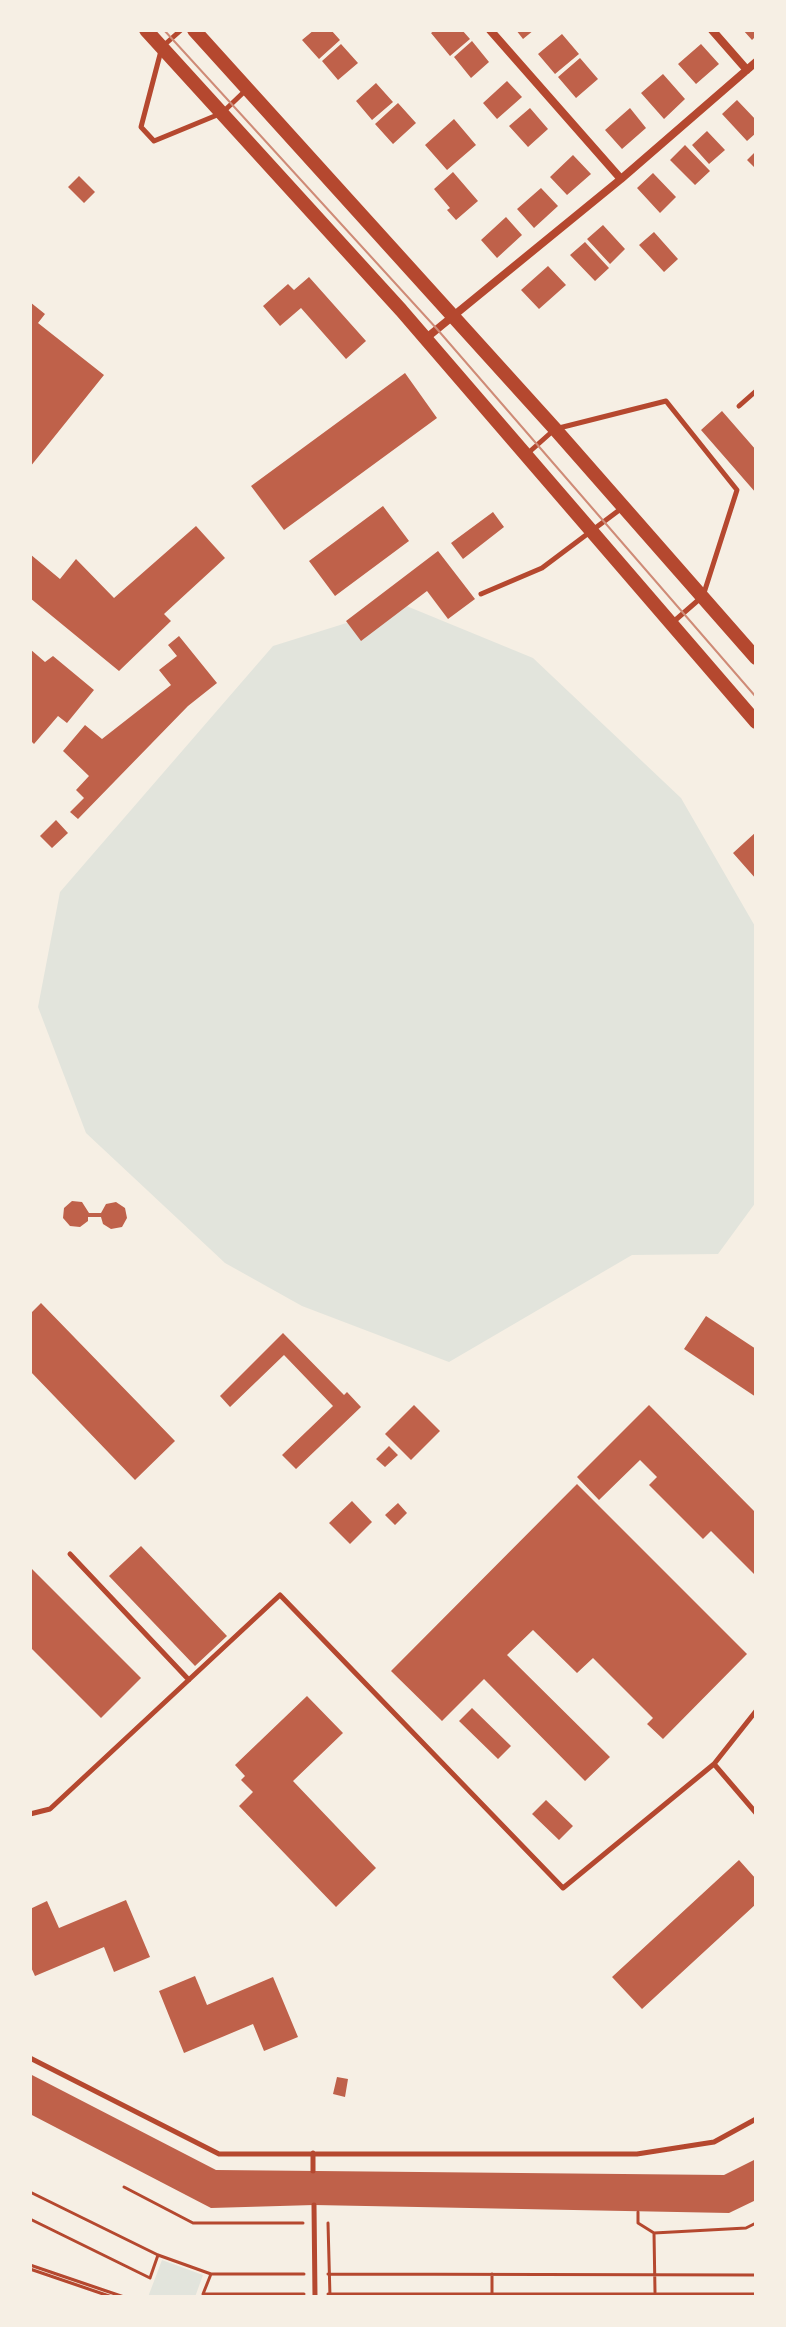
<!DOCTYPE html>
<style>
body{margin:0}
#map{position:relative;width:786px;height:2327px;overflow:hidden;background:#f6efe4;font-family:Bitter,serif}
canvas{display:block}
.frame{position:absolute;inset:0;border:32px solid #f6efe4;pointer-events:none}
</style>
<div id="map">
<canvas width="786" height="2327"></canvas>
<div class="frame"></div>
</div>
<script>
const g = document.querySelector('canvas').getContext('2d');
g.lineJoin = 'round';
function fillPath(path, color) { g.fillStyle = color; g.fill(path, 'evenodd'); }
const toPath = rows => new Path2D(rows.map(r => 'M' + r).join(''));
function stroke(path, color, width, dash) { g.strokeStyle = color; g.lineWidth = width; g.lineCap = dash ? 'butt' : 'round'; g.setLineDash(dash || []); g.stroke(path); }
fillPath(toPath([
 [404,605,533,658,681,798,756,928,756,1202,718,1254,632,1255,449,1362,302,1306,225,1263,86,1133,38,1007,60,892,273,646],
 [162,2260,203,2275,195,2297,148,2297]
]), '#e2e4dc');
fillPath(toPath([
 [314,30,331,30,340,40,319,59,302,40],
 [435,30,462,30,470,39,450,56,431,33],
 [516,30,534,30,523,39],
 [743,30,756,30,756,36,752,40],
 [562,34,579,54,555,74,538,54],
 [472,41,489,62,471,78,454,57],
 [341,44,358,63,338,80,322,61],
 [701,44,719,64,696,84,678,64],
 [580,58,598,79,576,98,558,77],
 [663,74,685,99,664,119,641,93],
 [507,81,522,97,497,119,483,103],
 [376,83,393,102,372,120,356,101],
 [737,100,756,120,756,133,747,141,722,114],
 [398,103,416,123,393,144,375,124],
 [530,108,548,129,528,147,509,126],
 [630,108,646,128,622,149,605,130],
 [454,119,476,145,447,170,425,145],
 [707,131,725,150,709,164,692,145],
 [685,145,710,171,695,185,670,160],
 [756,151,756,169,747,160],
 [573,155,591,174,567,195,550,177],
 [453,172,478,201,456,220,447,210,450,208,434,189],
 [653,173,676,197,660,213,637,188],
 [79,176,95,192,84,203,68,187],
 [541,188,558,206,534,228,517,209],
 [506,217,522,235,497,258,481,240],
 [603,225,625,249,610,264,587,239],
 [654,232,678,259,664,272,639,245],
 [585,242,609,268,595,281,570,255],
 [548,266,566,285,539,309,521,290],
 [309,277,366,341,346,359,301,308,280,326,263,306,288,284,294,290],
 [30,302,45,314,38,323,104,375,30,467],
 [405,373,437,418,284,530,251,486],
 [722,411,756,450,756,493,701,430],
 [383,506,409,541,335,596,309,561],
 [493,512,504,527,463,559,451,543],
 [196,526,225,558,164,614,171,621,119,671,30,598,30,554,60,579,76,559,114,598],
 [438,551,475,599,448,619,427,591,361,641,346,621],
 [179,636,217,683,188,706,78,819,70,812,84,798,76,790,89,776,63,751,85,725,102,739,171,685,159,670,177,656,168,645],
 [30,649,45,662,53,656,94,690,67,723,58,716,34,744,30,740],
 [56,820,68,833,52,848,40,836],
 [756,832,756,879,733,853],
 [72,1201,82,1202,89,1213,101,1213,106,1204,116,1202,125,1208,127,1218,122,1227,111,1229,103,1224,101,1217,88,1217,88,1221,80,1227,70,1226,63,1218,64,1208],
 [41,1303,175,1441,135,1480,30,1371,30,1314],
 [706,1316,756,1349,756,1397,684,1349],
 [283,1333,344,1395,347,1392,361,1407,296,1469,282,1455,333,1406,284,1355,230,1407,220,1396],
 [414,1405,440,1431,411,1460,385,1434],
 [649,1405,756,1513,756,1576,711,1531,703,1539,649,1485,657,1477,640,1460,599,1500,577,1477],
 [389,1446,398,1455,385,1467,376,1459],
 [577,1484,747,1654,663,1739,647,1724,653,1718,593,1658,577,1673,533,1630,507,1655,610,1757,585,1781,484,1679,442,1721,391,1671],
 [352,1501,372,1522,350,1544,329,1523],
 [398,1503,407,1513,395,1525,385,1515],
 [141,1546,227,1636,195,1666,109,1576],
 [30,1567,141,1678,101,1718,30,1647],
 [307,1696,343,1733,293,1781,376,1868,336,1907,239,1806,253,1792,241,1780,245,1776,235,1765],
 [472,1708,511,1746,498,1759,459,1721],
 [546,1800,573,1826,559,1840,532,1814],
 [739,1860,756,1879,756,1904,642,2009,612,1977],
 [126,1900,150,1957,114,1972,104,1947,35,1976,30,1965,30,1909,47,1901,59,1928],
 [195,1976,207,2005,273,1977,298,2037,264,2051,253,2024,184,2053,159,1991],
 [30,2074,216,2170,724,2175,756,2159,756,2200,729,2213,314,2205,211,2208,30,2114],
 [337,2077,348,2079,345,2097,333,2094]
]), '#bf614a');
stroke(toPath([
 [124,2187,193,2223,303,2223],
 [30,2192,158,2255,211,2274,304,2274],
 [638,2212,638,2223,654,2233,746,2228,756,2223],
 [30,2219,150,2278,158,2255],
 [328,2223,330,2297],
 [654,2233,655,2292],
 [30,2265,124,2297],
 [30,2269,112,2297],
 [211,2274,203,2294,304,2294],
 [328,2274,756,2275],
 [492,2274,492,2297],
 [328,2294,756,2294]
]), '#b5482f', 3);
stroke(toPath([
 [181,30,162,47,141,127,154,141,222,113,247,89],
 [739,406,756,391],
 [527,454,555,429,666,401,737,490,703,596,672,623],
 [481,594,542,568,622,508],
 [70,1554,189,1680],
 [714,1764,756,1813],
 [30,1814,50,1809,280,1595,563,1888,714,1764,756,1711],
 [30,2058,219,2154,637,2154,714,2142,756,2119],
 [313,2153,313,2171],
 [314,2205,315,2297]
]), '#b5482f', 5);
stroke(toPath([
 [490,30,621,179],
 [712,30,747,70],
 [425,339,621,179,756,62]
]), '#b5482f', 8);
stroke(toPath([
 [146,30,401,310,756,722],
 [194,30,555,429,756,658]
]), '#b5482f', 14);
stroke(toPath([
 [164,30,437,329,756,697]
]), '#cf8b77', 2);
</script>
